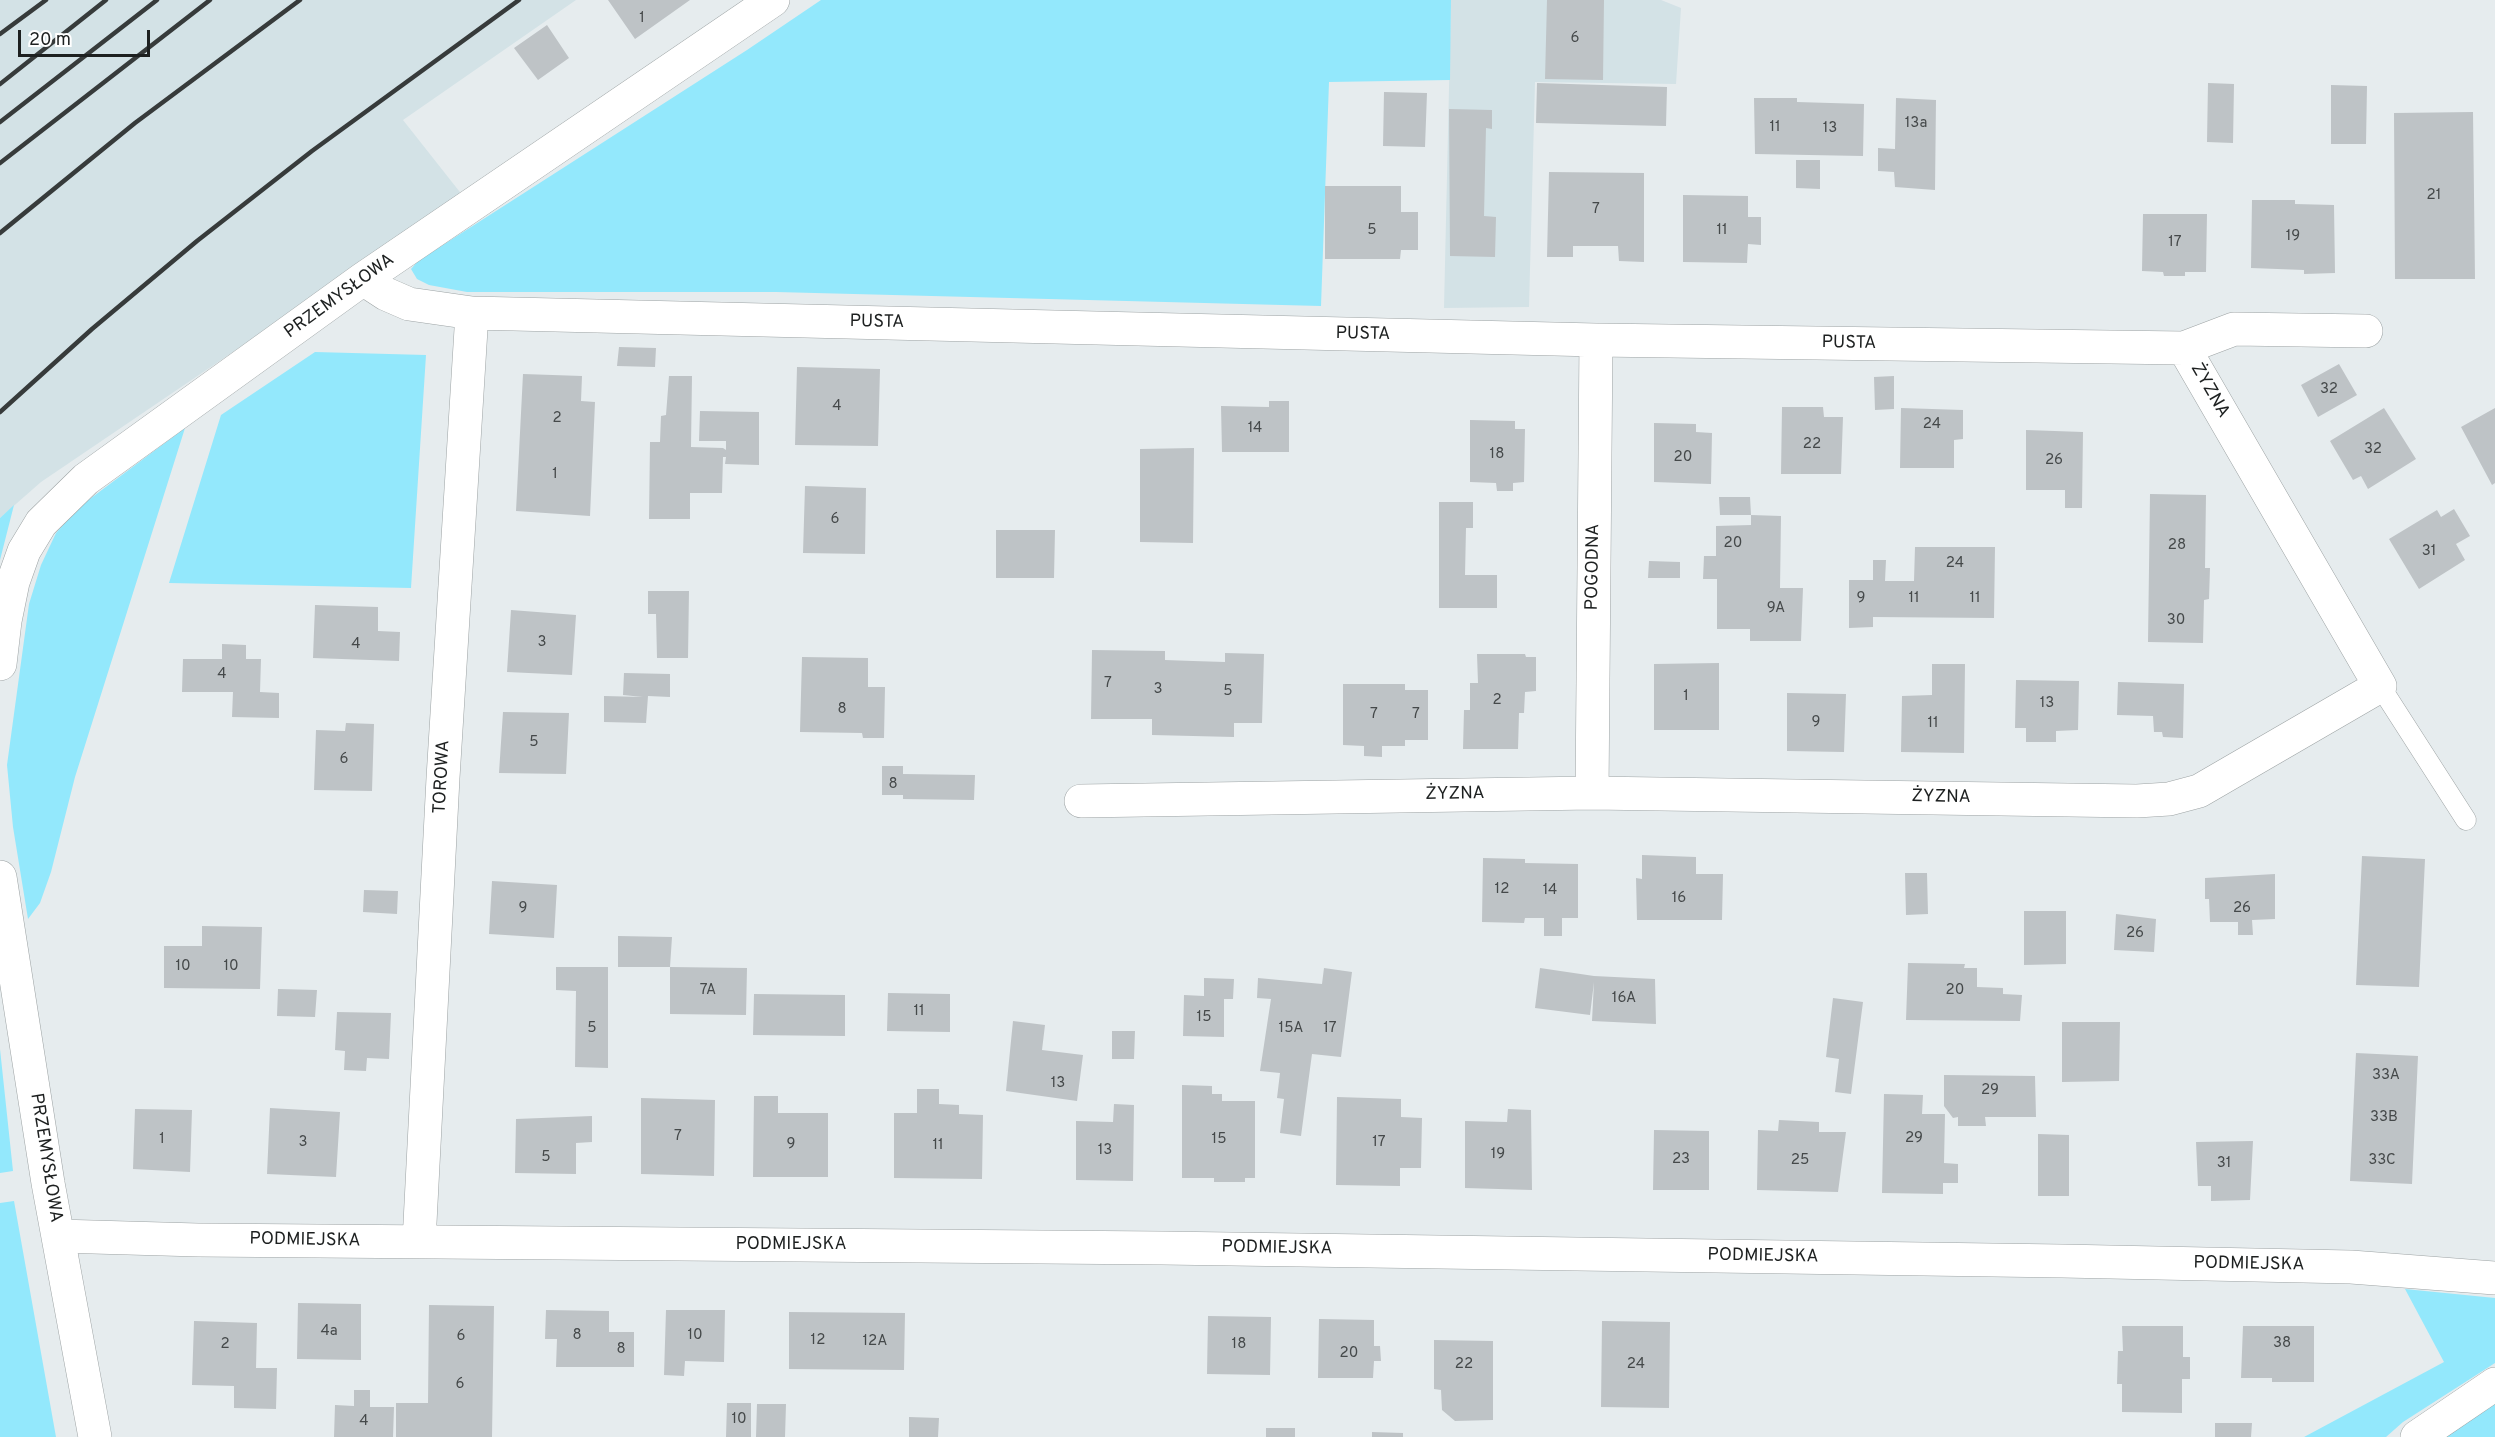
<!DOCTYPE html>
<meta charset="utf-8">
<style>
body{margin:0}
#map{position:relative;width:2495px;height:1437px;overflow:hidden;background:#e6ecee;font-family:Overpass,sans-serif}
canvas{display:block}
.scale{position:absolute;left:18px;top:30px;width:132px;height:27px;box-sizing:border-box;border:3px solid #1d2020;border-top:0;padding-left:8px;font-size:18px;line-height:21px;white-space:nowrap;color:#1d2020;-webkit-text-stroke:4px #fff;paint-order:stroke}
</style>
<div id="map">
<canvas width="2495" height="1437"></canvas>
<div class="scale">20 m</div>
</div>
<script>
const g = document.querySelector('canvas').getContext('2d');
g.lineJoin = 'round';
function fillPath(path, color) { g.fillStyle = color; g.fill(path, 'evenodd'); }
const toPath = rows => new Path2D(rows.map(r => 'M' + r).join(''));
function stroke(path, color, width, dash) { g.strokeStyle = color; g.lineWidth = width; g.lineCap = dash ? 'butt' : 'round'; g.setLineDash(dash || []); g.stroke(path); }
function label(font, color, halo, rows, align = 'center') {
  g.font = font + ' Overpass,sans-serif'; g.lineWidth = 5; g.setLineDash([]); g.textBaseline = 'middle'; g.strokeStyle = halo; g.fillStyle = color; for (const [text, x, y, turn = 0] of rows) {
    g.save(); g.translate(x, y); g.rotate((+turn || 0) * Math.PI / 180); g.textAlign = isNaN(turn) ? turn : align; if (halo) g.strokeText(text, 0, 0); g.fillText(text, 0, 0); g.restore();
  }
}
fillPath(toPath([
 [0,0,576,0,403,120,463,196,41,482,0,518],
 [1451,0,1661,0,1681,8,1676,84,1535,82,1529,307,1444,308]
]), '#d3e2e6');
fillPath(toPath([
 [821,0,1451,0,1450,80,1329,82,1321,306,776,292,467,292,429,285,417,279,411,269,418,261,747,50],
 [315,352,426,355,411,588,169,583,221,415],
 [185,428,75,777,51,872,40,903,28,919,13,827,7,765,29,604,41,565,56,533,79,507],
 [14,505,0,560,0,518],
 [0,1049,13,1171,0,1173],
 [14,1201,56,1437,0,1437,0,1203],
 [2405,1289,2495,1298,2495,1363,2403,1422,2386,1437,2304,1437,2444,1362],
 [2495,1403,2495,1437,2441,1437]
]), '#93e8fc');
fillPath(toPath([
 [608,0,690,0,635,39],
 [1547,0,1604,0,1603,80,1545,79],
 [547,25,569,58,538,80,514,48],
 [1537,83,1667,87,1666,126,1536,123],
 [2208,83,2234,84,2233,143,2207,142],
 [2331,85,2367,86,2366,144,2331,144],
 [1384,92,1427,93,1425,147,1383,146],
 [1754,98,1797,98,1797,102,1864,104,1863,156,1755,154],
 [1896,98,1936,100,1935,190,1895,187,1894,172,1878,171,1878,148,1895,149],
 [1449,109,1492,110,1492,129,1486,128,1484,216,1496,217,1495,257,1450,256],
 [2473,112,2475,279,2395,279,2394,113],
 [1796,160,1820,160,1820,189,1796,188],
 [1549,172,1644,173,1644,262,1619,261,1618,246,1573,246,1573,257,1547,257],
 [1325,186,1401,186,1401,212,1418,212,1418,250,1401,250,1400,259,1325,259],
 [1683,195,1748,196,1748,217,1761,217,1761,245,1748,244,1747,263,1683,262],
 [2252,200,2295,200,2295,204,2334,205,2335,273,2304,274,2304,270,2251,268],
 [2143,214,2207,214,2206,272,2185,272,2185,276,2164,276,2163,272,2142,271],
 [619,347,656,348,655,367,617,366],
 [2339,364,2357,395,2318,417,2301,385],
 [797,367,880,369,878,446,795,445],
 [523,374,582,376,581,401,595,402,590,516,516,511],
 [669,376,692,376,691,447,723,448,726,450,726,441,699,441,700,411,759,412,759,465,725,464,726,457,723,457,722,493,690,493,690,519,649,519,650,442,660,442,661,416,666,415],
 [1894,376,1894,409,1875,410,1874,377],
 [1269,401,1289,401,1289,452,1222,452,1221,406,1269,407],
 [1782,407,1823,407,1824,417,1843,417,1841,474,1781,474],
 [1901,408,1963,410,1963,439,1954,440,1954,468,1900,468],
 [2384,408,2416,459,2368,489,2361,476,2353,480,2330,441],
 [2495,408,2495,483,2492,485,2461,427],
 [1470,420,1515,421,1515,429,1525,429,1524,482,1513,483,1513,491,1497,491,1496,483,1470,482],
 [1654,423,1696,424,1696,432,1712,433,1711,484,1654,482],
 [2026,430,2083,432,2082,508,2065,508,2065,490,2026,490],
 [1194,448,1193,543,1140,542,1140,449],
 [805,486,866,488,865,554,803,553],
 [2150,494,2206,495,2205,568,2210,568,2209,599,2204,600,2203,643,2148,642],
 [1719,497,1750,497,1751,515,1720,515],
 [1439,502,1473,502,1473,528,1466,528,1465,575,1497,575,1497,608,1439,608],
 [2454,509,2470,536,2456,544,2465,560,2419,589,2389,539,2437,510,2441,517],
 [1751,515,1781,516,1780,588,1803,588,1801,641,1750,641,1750,629,1717,629,1717,579,1703,579,1704,556,1716,556,1716,526,1751,525],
 [996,530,1055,530,1054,578,996,578],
 [1915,547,1995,547,1994,618,1873,617,1873,627,1849,628,1849,580,1873,580,1873,560,1886,560,1885,581,1914,581],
 [1649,561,1680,562,1680,578,1648,578],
 [648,591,689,591,688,658,657,658,656,614,648,614],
 [315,605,378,607,378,631,400,632,399,661,313,658],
 [511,610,576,615,572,675,507,672],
 [222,644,246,645,246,659,261,659,260,692,279,693,279,718,232,717,233,692,182,692,183,659,222,659],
 [1092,650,1165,651,1165,660,1193,661,1225,662,1225,653,1264,654,1262,723,1234,723,1234,737,1152,735,1152,719,1091,719],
 [1477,654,1525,654,1526,657,1536,657,1536,691,1525,692,1524,713,1519,713,1518,749,1463,749,1464,710,1470,710,1470,683,1478,683],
 [802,657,868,658,868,687,885,687,884,738,863,738,862,733,800,732],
 [1719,663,1719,730,1654,730,1654,664],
 [1932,664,1965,664,1964,753,1901,752,1902,696,1932,695],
 [624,673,670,674,670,697,648,696,646,723,604,722,604,696,643,697,623,695],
 [2016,680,2079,681,2078,730,2056,731,2056,742,2026,742,2026,728,2015,728],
 [2118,682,2184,684,2183,738,2163,737,2162,732,2154,732,2153,716,2117,715],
 [1343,684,1405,684,1405,690,1428,690,1428,740,1405,740,1405,746,1382,746,1382,757,1364,756,1364,746,1343,745],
 [1787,693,1846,694,1844,752,1787,751],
 [503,712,569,713,566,774,499,773],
 [346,723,374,724,372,791,314,790,316,730,345,731],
 [882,766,903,766,903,774,975,775,974,800,903,799,903,795,882,795],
 [1642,855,1696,857,1696,874,1723,874,1722,920,1637,920,1636,878,1642,879],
 [2362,856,2425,859,2419,987,2356,985],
 [1483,858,1525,859,1525,863,1578,864,1578,918,1562,918,1562,936,1544,936,1544,918,1525,918,1524,923,1482,922],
 [1905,873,1927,873,1928,914,1906,915],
 [2275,874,2275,919,2252,920,2253,935,2238,935,2238,922,2210,922,2209,899,2205,899,2205,878],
 [492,881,557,885,554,938,489,934],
 [364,890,398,891,397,914,363,912],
 [2024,911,2066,911,2066,964,2024,965],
 [2116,914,2156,919,2154,952,2114,950],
 [202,926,262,927,260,989,164,988,164,946,202,946],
 [618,936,672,937,670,967,618,967],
 [1908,963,1965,964,1964,968,1977,968,1977,987,2003,988,2003,994,2022,995,2020,1021,1906,1020],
 [556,967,608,967,608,1068,575,1067,576,991,556,990],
 [670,967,747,968,746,1015,670,1014],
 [1324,968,1352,972,1341,1057,1312,1054,1301,1136,1280,1133,1284,1099,1277,1098,1280,1073,1260,1071,1271,999,1257,998,1258,978,1322,984],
 [1540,968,1594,976,1655,979,1656,1024,1592,1021,1594,982,1590,1015,1535,1008],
 [1204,978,1234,979,1233,999,1224,999,1224,1037,1183,1036,1184,995,1204,996],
 [278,989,317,990,315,1017,277,1016],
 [888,993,950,994,950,1032,887,1031],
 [754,994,845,995,845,1036,753,1035],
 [1833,998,1863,1002,1851,1094,1835,1092,1839,1059,1826,1057],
 [337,1012,391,1013,389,1059,367,1058,366,1071,344,1070,345,1051,335,1050],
 [1013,1021,1045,1025,1042,1050,1083,1055,1077,1101,1006,1091],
 [2062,1022,2120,1022,2119,1081,2062,1082],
 [1112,1031,1135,1031,1134,1059,1112,1059],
 [2356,1053,2418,1056,2412,1184,2350,1181],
 [1944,1075,2035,1076,2036,1117,1985,1117,1986,1126,1958,1126,1958,1117,1953,1118,1944,1106],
 [1182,1085,1212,1086,1212,1094,1222,1094,1222,1101,1255,1101,1255,1178,1245,1178,1245,1182,1214,1182,1214,1178,1182,1178],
 [917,1089,939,1089,939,1104,959,1105,959,1114,983,1115,982,1179,894,1178,894,1113,917,1113],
 [1884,1094,1923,1095,1922,1114,1945,1114,1944,1163,1958,1164,1958,1183,1943,1183,1943,1194,1882,1193],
 [754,1096,778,1096,778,1113,828,1113,828,1177,753,1177],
 [1337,1097,1401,1099,1401,1117,1422,1118,1421,1168,1400,1168,1400,1186,1336,1185],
 [641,1098,715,1100,714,1176,641,1174],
 [1114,1104,1134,1105,1133,1181,1076,1180,1076,1121,1113,1122],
 [270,1108,340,1112,336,1177,267,1174],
 [135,1109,192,1110,190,1172,133,1169],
 [1508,1109,1531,1110,1532,1190,1465,1188,1465,1121,1507,1122],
 [592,1116,592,1142,576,1143,576,1174,515,1173,516,1119],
 [1779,1120,1819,1122,1819,1132,1846,1132,1838,1192,1757,1190,1758,1130,1778,1131],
 [1654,1130,1709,1131,1709,1190,1653,1190],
 [2038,1134,2069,1135,2069,1196,2038,1196],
 [2253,1141,2250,1200,2211,1201,2211,1186,2198,1186,2196,1142],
 [298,1303,361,1304,361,1360,297,1359],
 [429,1305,494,1306,492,1437,396,1437,396,1403,428,1403],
 [546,1310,609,1311,609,1332,634,1332,634,1367,556,1367,557,1339,545,1339],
 [666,1310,725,1310,724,1362,685,1361,684,1376,664,1375],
 [789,1312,905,1313,904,1370,789,1369],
 [1208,1316,1271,1317,1270,1375,1207,1374],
 [1319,1319,1374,1320,1374,1346,1380,1346,1381,1361,1374,1361,1373,1378,1318,1378],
 [194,1321,257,1323,256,1368,277,1368,276,1409,234,1408,234,1386,192,1385],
 [1602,1321,1670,1322,1669,1408,1601,1407],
 [2122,1326,2183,1326,2183,1357,2190,1357,2190,1379,2182,1379,2182,1413,2122,1412,2122,1384,2117,1384,2118,1351,2123,1351],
 [2243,1326,2314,1326,2314,1382,2272,1382,2272,1378,2241,1378],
 [1434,1340,1493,1341,1493,1420,1455,1421,1442,1410,1441,1390,1434,1389],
 [354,1390,370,1390,370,1407,394,1407,393,1437,334,1437,335,1405,354,1406],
 [727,1403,751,1403,751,1437,726,1437],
 [757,1404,786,1404,785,1437,756,1437],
 [909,1417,939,1418,938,1437,909,1437],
 [2215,1423,2252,1423,2251,1437,2215,1437],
 [1266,1428,1295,1428,1295,1437,1266,1437],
 [1372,1432,1403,1433,1403,1437,1372,1437]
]), '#bec3c6');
const lane = toPath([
 [2380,686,2466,820]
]);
const street = toPath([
 [363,279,386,294,409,304,472,313,1596,340,2184,348,2234,329,2366,331],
 [0,664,5,621,13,582,24,551,41,523,86,479,363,279,773,0],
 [1592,793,1596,340],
 [1081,801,1592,793,2137,801,2169,799,2199,791,2380,686,2184,348],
 [0,877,48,1183,95,1437],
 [58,1236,198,1240,1162,1248,2062,1261,2351,1267,2495,1278],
 [419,1242,443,778,472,313],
 [2417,1437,2495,1384]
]);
stroke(lane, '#9da3a4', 21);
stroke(street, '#9da3a4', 34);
stroke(lane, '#fff', 20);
stroke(street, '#fff', 33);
stroke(toPath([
 [0,34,46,0],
 [0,84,106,0],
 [0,122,157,0],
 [0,163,210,0],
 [0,233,135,123,300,0],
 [0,412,92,329,197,241,312,151,519,0]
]), '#373b3b', 4.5);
label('15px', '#45494a', null, [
 ["1",642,19],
 ["6",1575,39],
 ["13a",1916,124],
 ["11",1775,128],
 ["13",1830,129],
 ["21",2434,196],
 ["7",1596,210],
 ["5",1372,231],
 ["11",1722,231],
 ["19",2293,237],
 ["17",2175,243],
 ["32",2329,390],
 ["4",837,407],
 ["2",557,419],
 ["24",1932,425],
 ["14",1255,429],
 ["22",1812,445],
 ["32",2373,450],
 ["18",1497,455],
 ["20",1683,458],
 ["26",2054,461],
 ["1",555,475],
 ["6",835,520],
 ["20",1733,544],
 ["28",2177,546],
 ["31",2429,552],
 ["24",1955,564],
 ["9",1861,599],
 ["11",1914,599],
 ["11",1975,599],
 ["9A",1776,609],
 ["30",2176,621],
 ["3",542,643],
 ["4",356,645],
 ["4",222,675],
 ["7",1108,684],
 ["3",1158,690],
 ["5",1228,692],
 ["1",1686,697],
 ["2",1497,701],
 ["13",2047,704],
 ["8",842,710],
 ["7",1374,715],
 ["7",1416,715],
 ["9",1816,723],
 ["11",1933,724],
 ["5",534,743],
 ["6",344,760],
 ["8",893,785],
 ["12",1502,890],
 ["14",1550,891],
 ["16",1679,899],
 ["9",523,909],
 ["26",2242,909],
 ["26",2135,934],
 ["10",183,967],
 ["10",231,967],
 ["7A",708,991],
 ["20",1955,991],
 ["16A",1624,999],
 ["11",919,1012],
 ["15",1204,1018],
 ["5",592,1029],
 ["15A",1291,1029],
 ["17",1330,1029],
 ["33A",2386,1076],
 ["13",1058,1084],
 ["29",1990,1091],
 ["33B",2384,1118],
 ["7",678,1137],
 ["29",1914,1139],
 ["1",162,1140],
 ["15",1219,1140],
 ["3",303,1143],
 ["17",1379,1143],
 ["9",791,1145],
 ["11",938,1146],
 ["13",1105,1151],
 ["19",1498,1155],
 ["5",546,1158],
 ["23",1681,1160],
 ["25",1800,1161],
 ["33C",2382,1161],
 ["31",2224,1164],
 ["4a",329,1332],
 ["8",577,1336],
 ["10",695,1336],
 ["6",461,1337],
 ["12",818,1341],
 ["12A",875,1342],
 ["38",2282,1344],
 ["2",225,1345],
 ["18",1239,1345],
 ["8",621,1350],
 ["20",1349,1354],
 ["22",1464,1365],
 ["24",1636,1365],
 ["6",460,1385],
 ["10",739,1420],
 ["4",364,1422]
]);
label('18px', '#1d2020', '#fff', [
 ["PRZEMYSŁOWA",340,297,-36],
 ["PUSTA",877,323,1],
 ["PUSTA",1363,335,1],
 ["PUSTA",1849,344,1],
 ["ŻYZNA",2209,391,60],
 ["POGODNA",1594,567,-89],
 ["TOROWA",443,777,-87],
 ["ŻYZNA",1455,795,-1],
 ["ŻYZNA",1941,798,1],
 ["PRZEMYSŁOWA",45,1158,81],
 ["PODMIEJSKA",305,1241,1],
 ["PODMIEJSKA",791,1245],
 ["PODMIEJSKA",1277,1249,1],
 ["PODMIEJSKA",1763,1257,1],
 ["PODMIEJSKA",2249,1265,1]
]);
</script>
